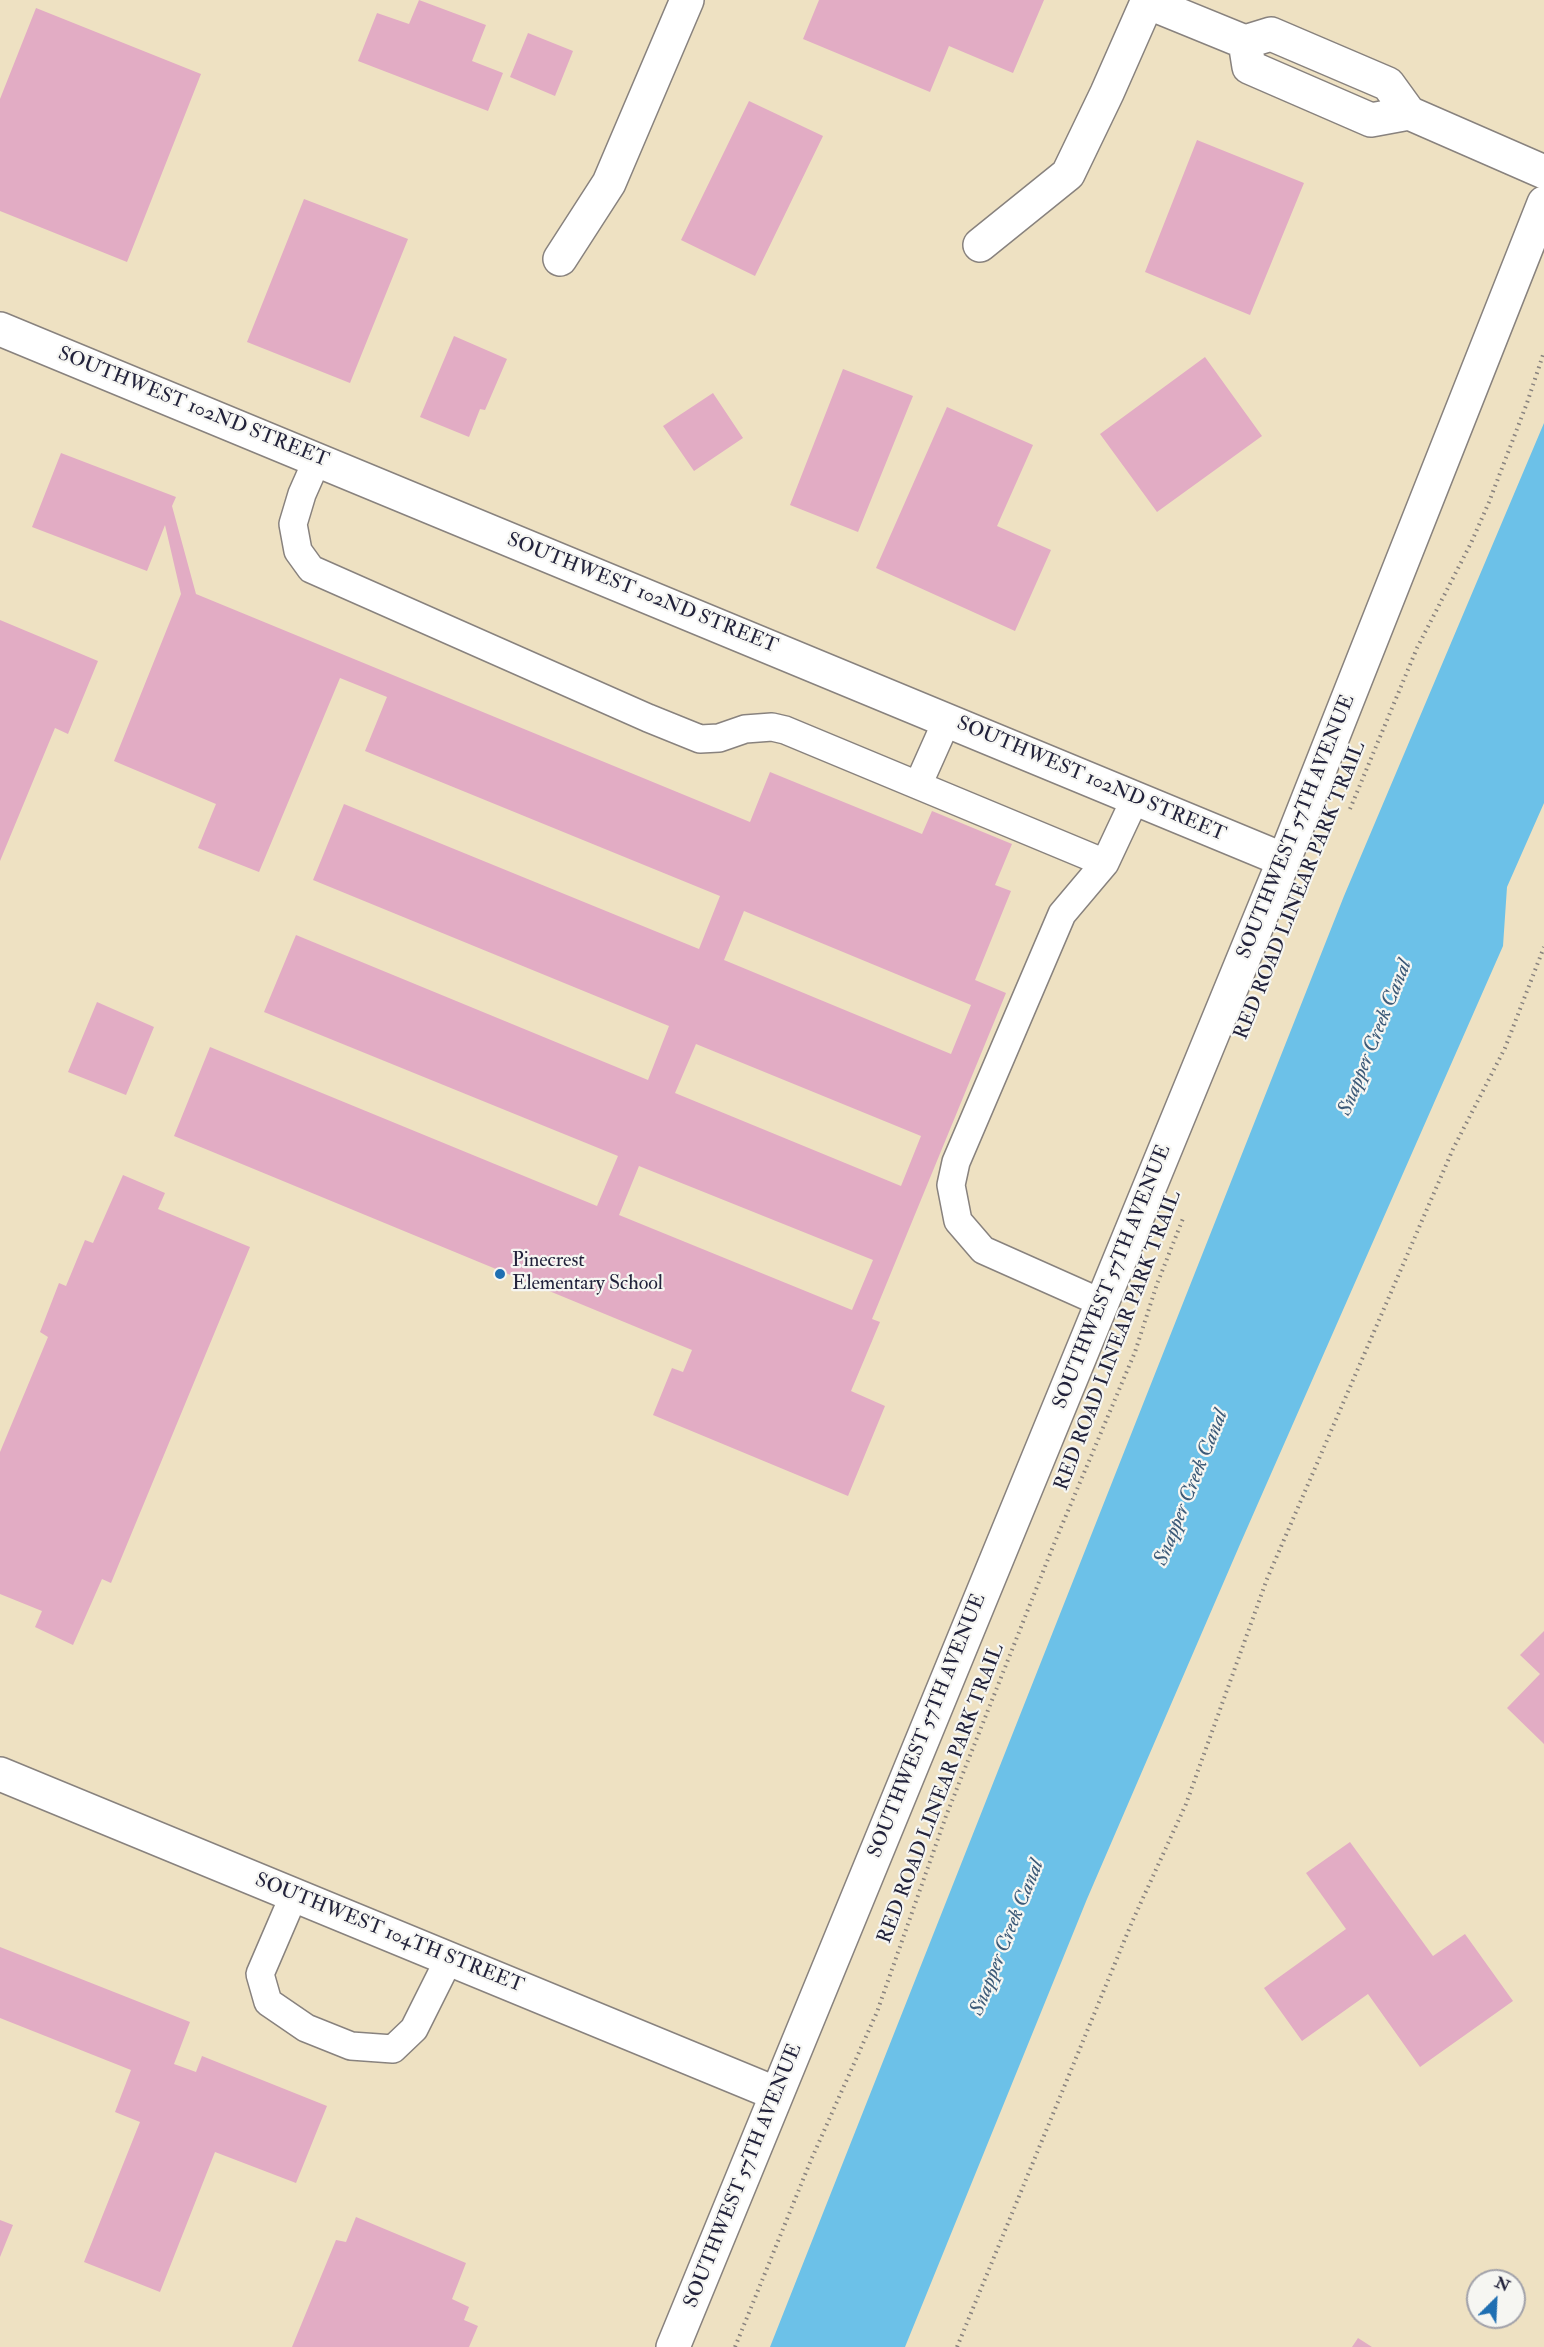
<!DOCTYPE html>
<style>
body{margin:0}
#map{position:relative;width:1544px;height:2347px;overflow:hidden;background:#eee1c2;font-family:"IM FELL Double Pica",serif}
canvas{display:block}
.north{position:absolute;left:1466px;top:2269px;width:60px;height:60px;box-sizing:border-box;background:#f6f6f2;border:2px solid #a1a1a9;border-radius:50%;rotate:24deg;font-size:16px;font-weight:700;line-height:24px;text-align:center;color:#22223b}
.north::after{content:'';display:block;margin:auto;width:21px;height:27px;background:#1f6fb2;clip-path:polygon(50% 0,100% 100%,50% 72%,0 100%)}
</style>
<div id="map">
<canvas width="1544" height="2347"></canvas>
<div class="north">N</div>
</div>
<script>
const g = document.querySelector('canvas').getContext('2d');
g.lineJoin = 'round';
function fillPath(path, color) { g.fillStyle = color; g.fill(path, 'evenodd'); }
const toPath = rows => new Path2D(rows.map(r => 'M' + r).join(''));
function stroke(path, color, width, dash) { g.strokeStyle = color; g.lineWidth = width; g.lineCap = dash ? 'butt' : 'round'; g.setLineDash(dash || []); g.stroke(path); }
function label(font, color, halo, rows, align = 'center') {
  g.font = font + ' "IM FELL Double Pica",serif'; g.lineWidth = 4.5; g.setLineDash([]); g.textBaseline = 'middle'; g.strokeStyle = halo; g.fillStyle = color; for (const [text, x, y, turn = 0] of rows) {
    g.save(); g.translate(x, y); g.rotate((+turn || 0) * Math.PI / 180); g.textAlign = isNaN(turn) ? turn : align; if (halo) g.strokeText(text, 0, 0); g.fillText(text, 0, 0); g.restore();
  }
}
fillPath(toPath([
 [1544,423,1544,803,1507,887,1503,946,1241,1542,1087,1899,905,2347,770,2347,1344,896]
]), '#6cc1e8');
fillPath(toPath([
 [419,0,486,25,472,61,503,73,488,111,358,61,377,13,409,24],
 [819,0,1044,0,1013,73,949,46,930,92,803,39],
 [36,8,201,74,127,262,0,211,0,99],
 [528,33,573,51,555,96,510,77],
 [749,101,823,136,755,276,681,240],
 [1197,140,1304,183,1250,315,1145,272],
 [304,199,408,239,350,383,247,342],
 [454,336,507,359,485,410,480,409,469,437,420,417],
 [1205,357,1262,436,1157,512,1100,434],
 [843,369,913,396,858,532,790,505],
 [713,393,743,438,694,471,663,426],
 [947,407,1033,445,997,526,1051,550,1015,631,876,568],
 [61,453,176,497,172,506,196,594,750,822,770,772,922,834,932,811,1012,844,995,885,1011,891,975,980,1006,993,872,1319,880,1322,851,1391,885,1406,848,1496,653,1415,672,1368,683,1372,692,1350,174,1136,210,1047,597,1206,618,1156,264,1012,296,935,648,1080,669,1026,313,880,344,804,699,949,720,896,365,751,387,697,340,678,259,872,198,848,216,804,114,761,181,594,165,525,147,571,32,527],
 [744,911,971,1005,951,1054,724,960],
 [696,1044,921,1136,901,1186,675,1093],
 [639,1166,873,1260,852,1310,619,1215],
 [0,620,98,661,68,734,55,728,0,861],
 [97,1002,154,1027,126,1095,68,1072],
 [123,1175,165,1193,158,1209,250,1247,111,1583,102,1579,73,1645,35,1627,42,1611,0,1594,0,1452,48,1337,40,1332,59,1283,66,1286,85,1240,93,1243],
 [1544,1631,1544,1744,1507,1708,1540,1674,1520,1655],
 [1350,1842,1433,1956,1465,1934,1513,2001,1420,2067,1368,1994,1302,2041,1264,1988,1346,1929,1306,1873],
 [0,1947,190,2022,174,2064,196,2072,202,2056,327,2106,296,2183,215,2152,160,2292,84,2262,140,2122,115,2112,131,2070,0,2018],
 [356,2217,466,2263,452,2299,469,2307,464,2320,478,2326,469,2347,292,2347,336,2240,346,2242],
 [0,2220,13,2225,0,2257],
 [1358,2338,1372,2347,1352,2347]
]), '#e2acc4');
const lane = toPath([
 [317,460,302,494,293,524,298,551,311,569,648,718,700,739,719,738,745,729,772,727,785,730,1105,863],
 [918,785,947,720],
 [1102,1303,983,1250,958,1221,951,1185,956,1162,1062,914,1105,863,1135,799],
 [294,1895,260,1974,268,2002,306,2028,351,2046,393,2049,414,2029,449,1959]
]);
const street = toPath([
 [1147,2,1245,42,1271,34,1388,84,1409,113,1544,172],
 [1245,42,1249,67,1371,120,1409,113],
 [980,245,1068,174,1107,93,1148,0],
 [560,259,609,183,687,0],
 [0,329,1284,860]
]);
const secondary = toPath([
 [0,1774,777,2094],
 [673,2347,1284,860,1544,203]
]);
stroke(lane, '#88827e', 30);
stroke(street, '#88827e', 36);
stroke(secondary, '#88827e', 36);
stroke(toPath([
 [1350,809,1417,648,1471,543,1489,502,1527,403,1544,352],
 [735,2347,811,2160,877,2012,946,1816,1054,1544,1135,1352,1157,1284,1184,1216],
 [957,2347,1132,1922,1186,1804,1267,1579,1453,1149,1505,1048,1544,947]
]), '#88827e', 4, [1.5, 4.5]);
stroke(lane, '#fff', 27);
stroke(street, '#fff', 33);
stroke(secondary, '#fff', 33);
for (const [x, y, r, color] of [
 [500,1274,6,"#1f6fb2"]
]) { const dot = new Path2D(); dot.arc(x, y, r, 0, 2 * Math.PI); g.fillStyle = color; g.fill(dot); stroke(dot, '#f6f6f2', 2); }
label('20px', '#22223b', '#f6f6f2', [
 ["SOUTHWEST 102ND STREET",193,408,22],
 ["SOUTHWEST 102ND STREET",642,594,22],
 ["SOUTHWEST 102ND STREET",1091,780,23],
 ["SOUTHWEST 57TH AVENUE",1297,827,-68],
 ["RED ROAD LINEAR PARK TRAIL",1301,891,-68],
 ["SOUTHWEST 57TH AVENUE",1113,1277,-68],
 ["RED ROAD LINEAR PARK TRAIL",1119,1341,-69],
 ["SOUTHWEST 57TH AVENUE",928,1726,-68],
 ["RED ROAD LINEAR PARK TRAIL",942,1794,-69],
 ["SOUTHWEST 104TH STREET",389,1934,22],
 ["SOUTHWEST 57TH AVENUE",744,2176,-68]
]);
label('20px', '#22223b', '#f6f6f2', [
 ["Pinecrest",512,1262],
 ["Elementary School",512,1285]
], 'left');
label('italic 21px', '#3c5a78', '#f6f6f2', [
 ["Snapper Creek Canal",1376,1038,-68],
 ["Snapper Creek Canal",1192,1488,-68],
 ["Snapper Creek Canal",1008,1938,-68]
]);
</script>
